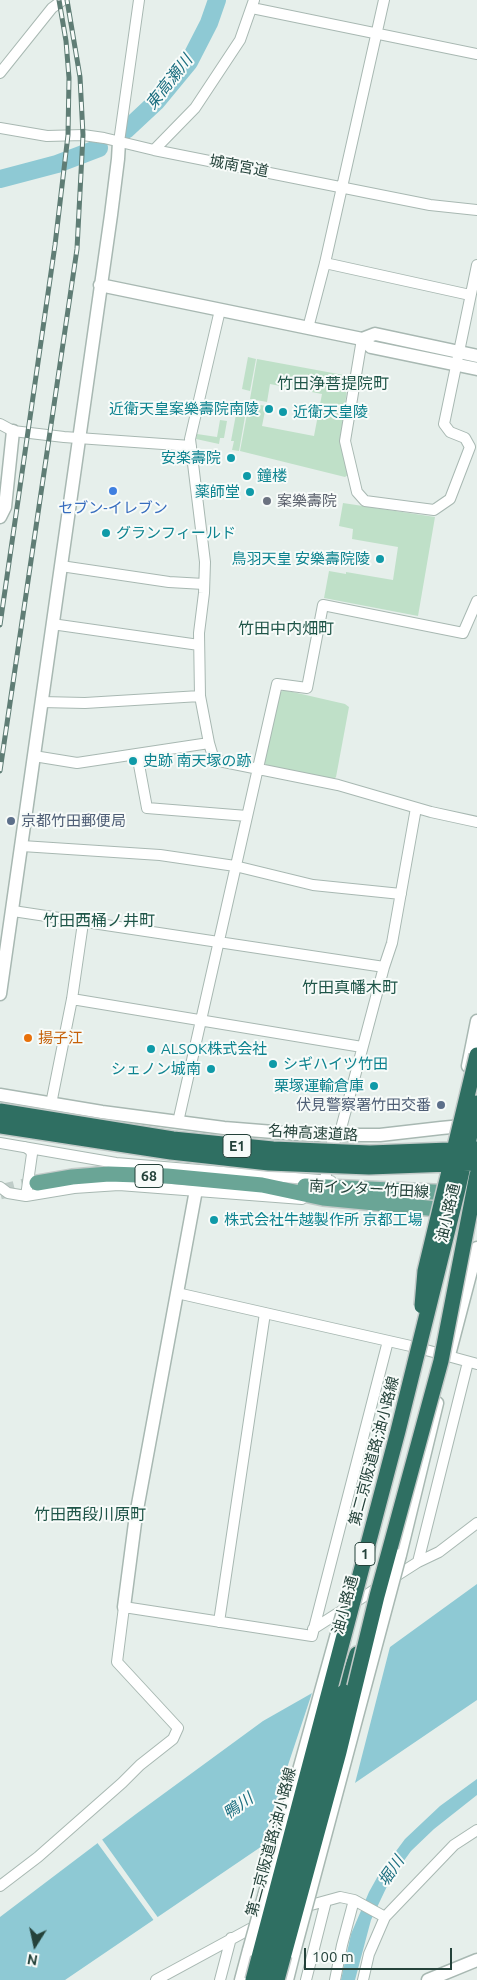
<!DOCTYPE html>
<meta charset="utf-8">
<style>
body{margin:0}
#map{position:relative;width:477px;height:1980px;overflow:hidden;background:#e6efeb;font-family:Ubuntu,sans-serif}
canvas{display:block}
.north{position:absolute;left:10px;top:1920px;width:50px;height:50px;-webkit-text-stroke:4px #f7fbf9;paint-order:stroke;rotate:190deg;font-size:14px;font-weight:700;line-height:20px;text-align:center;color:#24423a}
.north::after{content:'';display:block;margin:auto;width:18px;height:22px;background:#24423a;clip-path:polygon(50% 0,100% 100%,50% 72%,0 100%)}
.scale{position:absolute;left:304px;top:1948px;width:148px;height:22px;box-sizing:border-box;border:2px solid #24423a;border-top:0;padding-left:6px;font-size:15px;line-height:18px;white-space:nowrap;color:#24423a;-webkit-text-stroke:4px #f7fbf9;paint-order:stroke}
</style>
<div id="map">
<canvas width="477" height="1980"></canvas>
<div class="north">N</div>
<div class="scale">100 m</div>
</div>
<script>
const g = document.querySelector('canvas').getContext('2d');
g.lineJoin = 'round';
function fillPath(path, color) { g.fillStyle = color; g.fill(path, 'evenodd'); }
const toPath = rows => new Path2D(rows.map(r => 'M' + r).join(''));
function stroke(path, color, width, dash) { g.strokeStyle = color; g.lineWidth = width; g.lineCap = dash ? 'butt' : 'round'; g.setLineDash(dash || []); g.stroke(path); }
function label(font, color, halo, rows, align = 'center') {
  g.font = font + ' Ubuntu,"Noto Sans JP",sans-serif'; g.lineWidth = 4; g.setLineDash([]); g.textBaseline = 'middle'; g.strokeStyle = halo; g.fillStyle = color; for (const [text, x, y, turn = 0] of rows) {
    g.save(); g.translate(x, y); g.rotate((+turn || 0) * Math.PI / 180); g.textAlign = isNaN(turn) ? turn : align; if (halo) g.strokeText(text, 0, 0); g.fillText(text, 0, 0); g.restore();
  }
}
fillPath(toPath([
 [248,357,256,359,250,391,242,389],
 [257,359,349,376,340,439,348,475,345,477,240,451,249,403,266,406,262,426,314,436,322,394,270,384,267,402,250,399],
 [237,409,246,411,239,451,232,450,234,441,231,441],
 [220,420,227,421,224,438,220,438,219,444,196,439,197,434,217,437],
 [343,503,435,517,418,616,324,598,329,571,346,574,346,572,393,580,398,547,352,539,353,529,339,526],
 [284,690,345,704,349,707,336,777,333,780,268,768,264,762,279,693]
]), '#bfe0c8');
fillPath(toPath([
 [477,1584,477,1700,65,1980,0,1980,0,1917,136,1814,263,1721,379,1655],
 [477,1779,477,1795,434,1829,411,1851,390,1880,371,1920,355,1980,341,1980,351,1934,369,1892,379,1874,405,1839,423,1822,440,1806]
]), '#8ec9d4');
fillPath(toPath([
 [391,1643,354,1787,326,1806,378,1653],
 [344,1672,293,1829,261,1850,273,1810,313,1690],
 [101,1838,159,1919,155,1922,96,1841]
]), '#e6efeb');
stroke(toPath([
 [126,130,156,102,189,62,209,23,217,0],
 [0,179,57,164,99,148]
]), '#8ec9d4', 18);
stroke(toPath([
 [0,1192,37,1183]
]), '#bfccc8', 15, [15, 8]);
const minor = toPath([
 [252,8,477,54],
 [0,73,52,8,63,0],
 [0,128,47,136,83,135,104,138,154,150,430,205,477,210],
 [119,142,139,0],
 [154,150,195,108,240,40,254,0],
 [325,263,470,295],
 [220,310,190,439,205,562,204,593,199,633,200,696,209,743,214,760,338,785,431,812,477,822],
 [308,328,325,263,384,0],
 [362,339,345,441,357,492,365,501,434,510,450,499,470,447,465,438,450,432,444,424,477,265],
 [0,424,13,431,64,437,191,446],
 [61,566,169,582,204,584],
 [52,624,199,645],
 [41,702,85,703,200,696],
 [137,754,147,808,247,816],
 [34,756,77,763,209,743],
 [22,846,160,855,235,866,313,885,401,894],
 [13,911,384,967],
 [72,999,362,1047],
 [51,1104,72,999,83,923],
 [178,1122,277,684,307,688,323,605,463,633,477,601],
 [0,1143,116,1163,331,1181],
 [25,1147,30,1150,32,1154,26,1196],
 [325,1180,332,1143,339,1136,384,967,392,943,416,808],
 [0,1187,8,1193,26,1196,74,1188,119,1185,302,1199],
 [177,1293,415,1347,477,1364],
 [418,1562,439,1552,477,1523],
 [219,1622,265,1313],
 [313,1629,418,1562,468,1362],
 [0,1886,38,1857,122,1783,140,1765,173,1739,178,1728,117,1662,124,1607,312,1636,388,1341],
 [300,1908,340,1897,354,1900,385,1917],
 [156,1980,261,1923],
 [220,1980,231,1938],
 [306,1980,326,1901],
 [335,1980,342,1945,354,1900],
 [363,1980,369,1954,385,1917,454,1845,477,1830]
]);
const tertiary = toPath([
 [100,285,362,339,371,347,477,369],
 [362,339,375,334,477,356],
 [0,517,5,507,13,431],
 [0,994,111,215,118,159,119,142],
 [468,1066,477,1021],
 [0,1095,102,1112,224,1128,311,1135,380,1135,441,1128,462,1126,462,1118],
 [449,1355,477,1248],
 [400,1555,437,1403],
 [124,1607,136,1515,196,1190],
 [241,1980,249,1950],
 [287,1980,294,1952],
 [428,1980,477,1960]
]);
const primary = toPath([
 [37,1183,72,1177,109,1174,167,1176,262,1185,323,1198,448,1210,477,1209],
 [305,1186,455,1193]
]);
const motorway = toPath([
 [344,1692,357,1654]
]);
stroke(minor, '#a8b8b2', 12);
stroke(tertiary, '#a8b8b2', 15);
stroke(primary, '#c2cac8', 18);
stroke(motorway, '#c2cac8', 18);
stroke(minor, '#fff', 10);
stroke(tertiary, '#fff', 12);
stroke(primary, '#6aa596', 15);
stroke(motorway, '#2f6f62', 15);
const rail = toPath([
 [0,625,55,245,68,135,69,78,66,41,59,0],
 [0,771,77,249,83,135,80,77,67,0]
]);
stroke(rail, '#5f7d75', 5);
stroke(rail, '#f7fbf9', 3, [9]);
const tertiaryBridge = toPath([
 [249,1950,343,1612],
 [294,1952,400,1555]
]);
const motorwayBridge = toPath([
 [0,1111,173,1139,273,1149,370,1153,476,1149],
 [0,1126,171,1152,269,1163,369,1167,477,1163],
 [422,1306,425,1271,477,1055],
 [253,1980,398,1431,458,1189,477,1103],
 [266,1980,329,1738,344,1692],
 [277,1980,339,1752,377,1596,441,1361,477,1175]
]);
stroke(tertiaryBridge, '#a8b8b2', 15, []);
stroke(motorwayBridge, '#c2cac8', 18, []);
stroke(tertiaryBridge, '#fff', 12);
stroke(motorwayBridge, '#2f6f62', 15);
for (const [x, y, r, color] of [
 [269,409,5,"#0f9aa8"],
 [283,412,5,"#0f9aa8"],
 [231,458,5,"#0f9aa8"],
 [247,476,5,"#0f9aa8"],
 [113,491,5,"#3f7fe0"],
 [250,492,5,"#0f9aa8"],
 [267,501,5,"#6b7280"],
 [106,533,5,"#0f9aa8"],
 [380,559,5,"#0f9aa8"],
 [133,761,5,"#0f9aa8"],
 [11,821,5,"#5c6f8a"],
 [28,1038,5,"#e8710a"],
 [151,1049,5,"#0f9aa8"],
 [273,1064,5,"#0f9aa8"],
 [211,1069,5,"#0f9aa8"],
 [374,1086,5,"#0f9aa8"],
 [441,1105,5,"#5c6f8a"],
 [214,1220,5,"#0f9aa8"]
]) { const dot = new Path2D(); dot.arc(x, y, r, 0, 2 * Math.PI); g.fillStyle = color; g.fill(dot); stroke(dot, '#f7fbf9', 2); }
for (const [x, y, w] of [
 [237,1146,28],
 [149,1176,28],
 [365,1554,20]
]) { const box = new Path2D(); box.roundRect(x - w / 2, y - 11.5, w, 23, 4); g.fillStyle = '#f7fbf9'; g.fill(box); stroke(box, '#24423a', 1); }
label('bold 14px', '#24423a', null, [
 ["E1",237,1146],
 ["68",149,1176],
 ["1",365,1554]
]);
label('15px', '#24423a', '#f7fbf9', [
 ["城南宮道",239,166,11],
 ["名神高速道路",313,1133,3],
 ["南インター竹田線",369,1189,3],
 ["油小路通",448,1213,-77],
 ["第二京阪道路;油小路線",374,1451,-75],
 ["油小路通",345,1605,-75],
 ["第二京阪道路;油小路線",271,1842,-75]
]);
label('15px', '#0d838f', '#f7fbf9', [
 ["近衛天皇案樂壽院南陵",259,409,"right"],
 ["近衛天皇陵",293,412],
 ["安楽壽院",221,458,"right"],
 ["鐘楼",257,476],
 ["薬師堂",240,492,"right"],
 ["グランフィールド",116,533],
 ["鳥羽天皇 安樂壽院陵",370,559,"right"],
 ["史跡 南天塚の跡",143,761],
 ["ALSOK株式会社",161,1049],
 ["シギハイツ竹田",283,1064],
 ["シェノン城南",201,1069,"right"],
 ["栗塚運輸倉庫",364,1086,"right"],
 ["株式会社牛越製作所 京都工場",224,1220]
], 'left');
label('15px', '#5b616d', '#f7fbf9', [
 ["案樂壽院",277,501]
], 'left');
label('15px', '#366cbe', '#f7fbf9', [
 ["セブン-イレブン",113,508]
]);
label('15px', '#4e5e75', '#f7fbf9', [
 ["京都竹田郵便局",21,821],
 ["伏見警察署竹田交番",431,1105,"right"]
], 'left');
label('15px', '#c56008', '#f7fbf9', [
 ["揚子江",38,1038]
], 'left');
label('italic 16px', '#1c6f80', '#f7fbf9', [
 ["東高瀬川",169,82,-52],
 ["鴨川",238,1806,-35],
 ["堀川",391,1871,-55]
]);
label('16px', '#1f5548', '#f7fbf9', [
 ["竹田浄菩提院町",333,384],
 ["竹田中内畑町",286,629],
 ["竹田西桶ノ井町",99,921],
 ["竹田真幡木町",350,988],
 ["竹田西段川原町",90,1515]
]);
</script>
